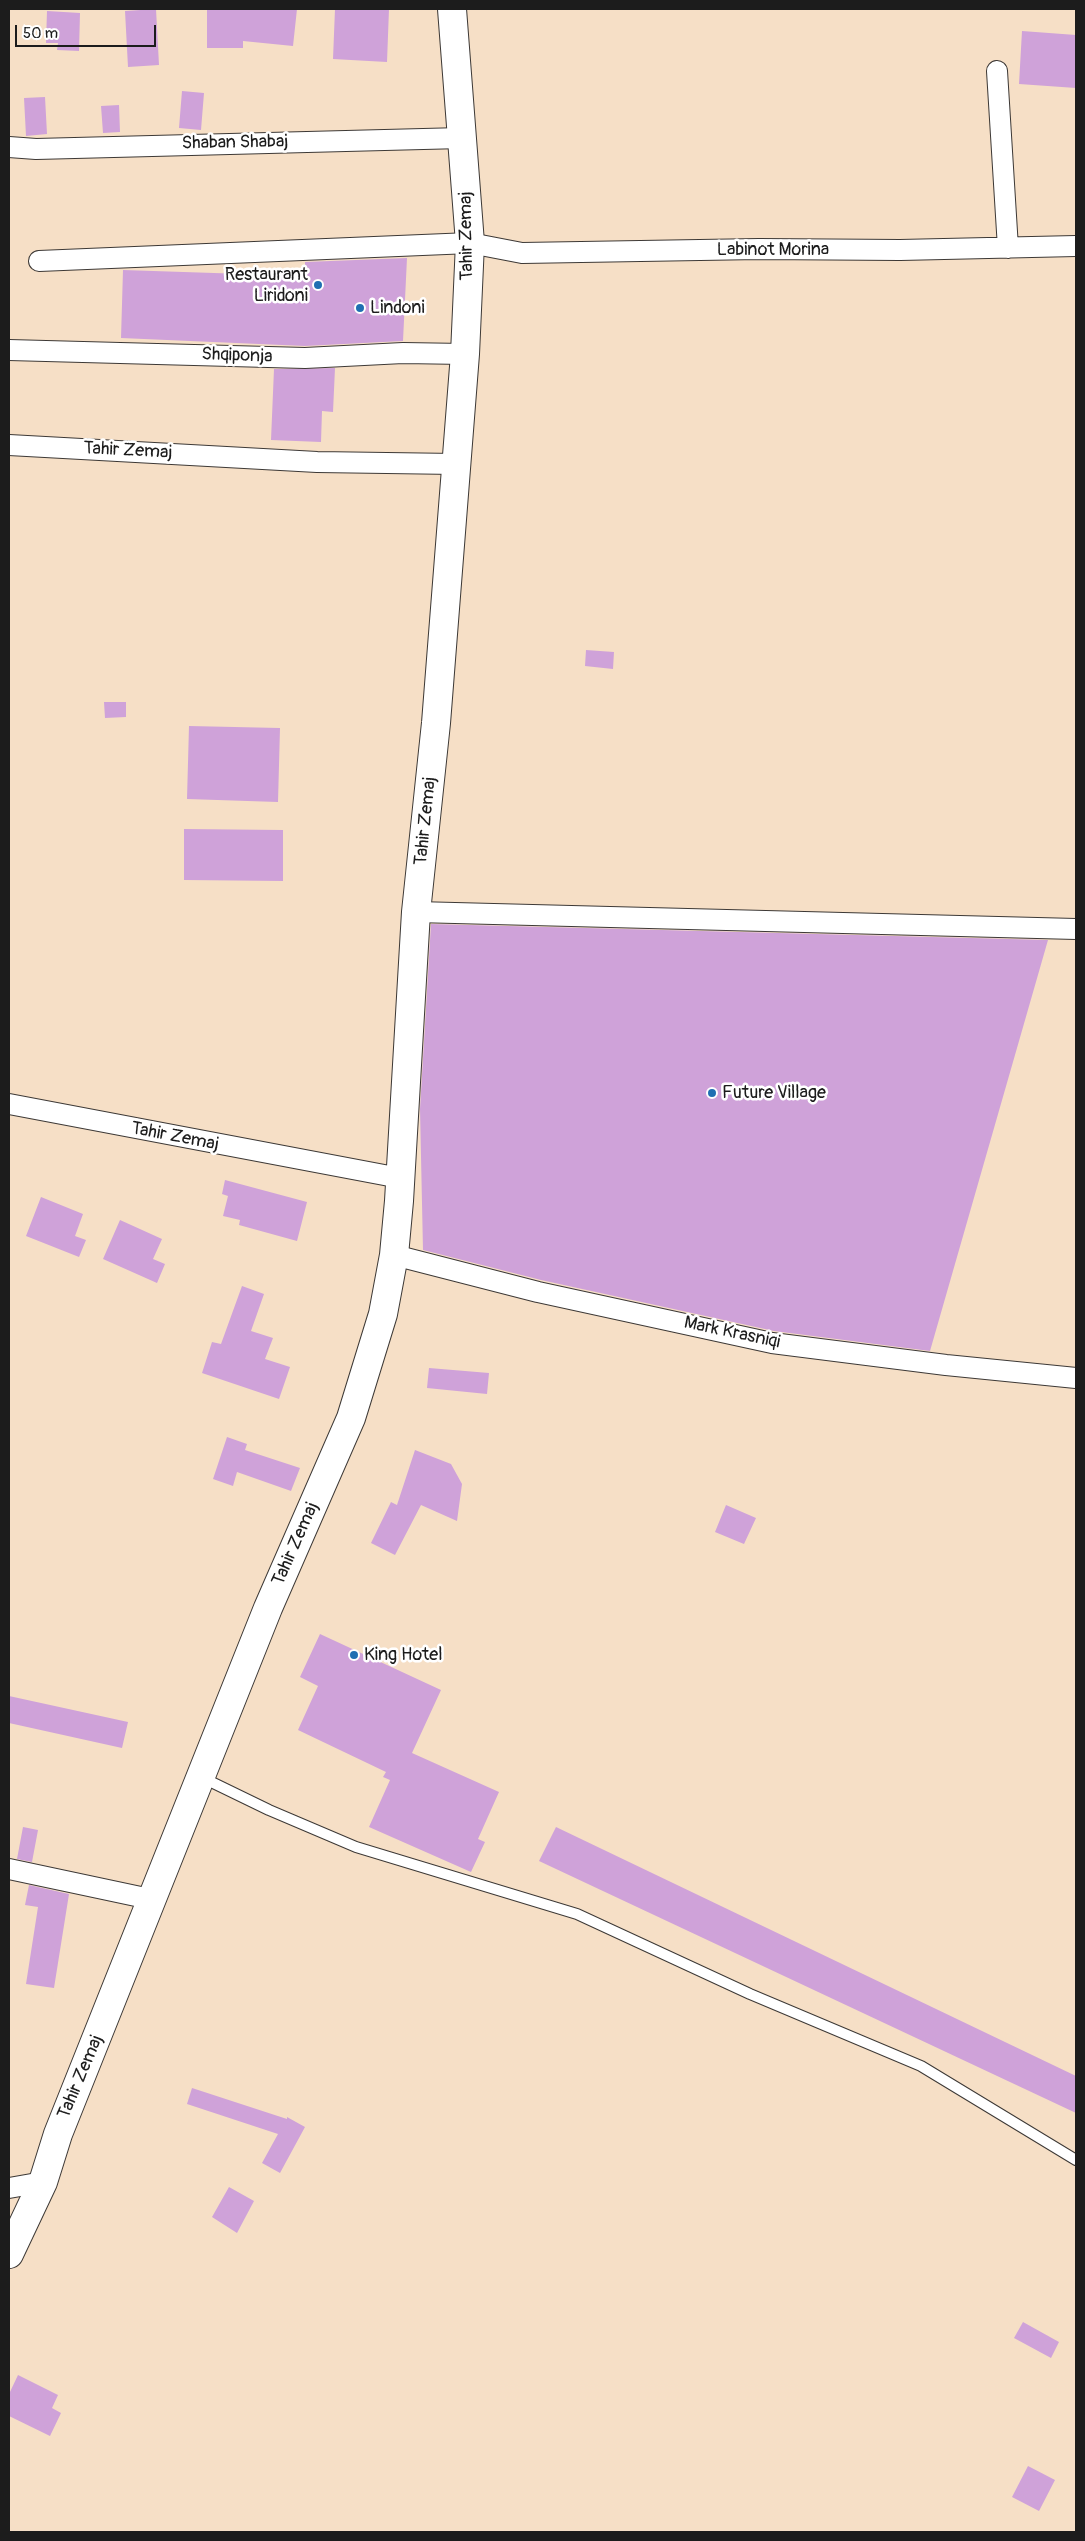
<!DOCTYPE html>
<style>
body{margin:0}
#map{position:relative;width:1085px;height:2541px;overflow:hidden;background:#f6dfc6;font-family:Pangolin,sans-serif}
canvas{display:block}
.frame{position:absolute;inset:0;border:10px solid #1c1c1c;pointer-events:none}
.scale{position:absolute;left:15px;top:25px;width:141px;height:22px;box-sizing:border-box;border:2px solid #1c1c1c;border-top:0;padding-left:6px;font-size:15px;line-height:18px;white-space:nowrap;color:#1c1c1c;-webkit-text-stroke:4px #fff;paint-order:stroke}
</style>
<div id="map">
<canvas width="1085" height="2541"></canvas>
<div class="frame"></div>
<div class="scale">50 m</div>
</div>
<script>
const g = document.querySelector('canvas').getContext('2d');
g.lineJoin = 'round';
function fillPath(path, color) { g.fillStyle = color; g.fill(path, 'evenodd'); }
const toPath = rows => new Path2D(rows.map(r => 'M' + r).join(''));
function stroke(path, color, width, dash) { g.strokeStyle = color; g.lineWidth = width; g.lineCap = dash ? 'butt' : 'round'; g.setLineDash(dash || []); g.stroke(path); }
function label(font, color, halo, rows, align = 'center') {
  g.font = font + ' Pangolin,sans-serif'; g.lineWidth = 5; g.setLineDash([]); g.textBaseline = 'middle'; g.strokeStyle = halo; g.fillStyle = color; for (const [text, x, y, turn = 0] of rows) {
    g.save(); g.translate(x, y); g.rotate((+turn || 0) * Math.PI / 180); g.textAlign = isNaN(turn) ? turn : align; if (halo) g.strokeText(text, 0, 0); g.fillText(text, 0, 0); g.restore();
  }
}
fillPath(toPath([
 [156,9,159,65,128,67,125,11],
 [207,9,297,9,293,46,243,41,243,48,207,48],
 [335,9,389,9,387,62,333,59],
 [47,11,80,13,79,51,57,50,58,43,46,43],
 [1022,31,1076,35,1076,88,1019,84],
 [182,91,204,93,201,130,179,128],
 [45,97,47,134,26,136,24,98],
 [119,105,120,132,103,133,101,106],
 [407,258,403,341,305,346,121,338,123,270,305,276,305,262],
 [335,368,333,412,322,411,321,442,271,440,274,369],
 [586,650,614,652,613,669,585,666],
 [104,702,126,702,126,717,105,718],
 [189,726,280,728,278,802,187,799],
 [184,829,283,830,283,881,184,880],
 [431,924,1048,940,930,1351,774,1331,541,1280,423,1250,420,1109],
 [225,1180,307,1202,297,1241,239,1225,240,1220,223,1216,228,1196,222,1194],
 [41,1197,83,1214,75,1236,86,1240,79,1257,26,1236],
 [120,1220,162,1239,153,1259,165,1264,157,1283,103,1259],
 [242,1286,264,1294,251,1331,273,1338,265,1359,290,1367,279,1399,202,1373,212,1342,221,1344],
 [429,1368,489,1373,487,1394,427,1388],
 [227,1437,247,1444,245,1450,300,1468,291,1491,237,1472,233,1486,213,1479],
 [415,1450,451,1464,462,1484,457,1521,421,1505,395,1555,371,1543,391,1502,397,1505],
 [726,1505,756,1518,744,1544,715,1532],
 [320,1634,441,1690,412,1753,499,1792,478,1839,485,1842,471,1872,369,1827,390,1780,383,1777,386,1772,298,1730,318,1686,300,1677],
 [9,1696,128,1722,122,1748,9,1723],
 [23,1827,38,1830,32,1862,17,1859],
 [556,1827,1076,2076,1076,2113,539,1861],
 [29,1885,69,1894,54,1988,26,1984,38,1907,25,1905],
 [192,2088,287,2119,287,2117,305,2127,280,2173,262,2163,278,2134,187,2104],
 [229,2187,254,2201,237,2233,212,2217],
 [1023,2322,1059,2342,1051,2358,1014,2338],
 [18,2375,58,2395,52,2408,61,2413,50,2436,9,2416,9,2394],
 [1028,2466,1055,2480,1039,2511,1012,2497]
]), '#cfa2d9');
const lane = toPath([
 [201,1777,269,1810,356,1847,577,1914,750,1994,921,2066,1076,2160]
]);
const street = toPath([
 [997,71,1008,248],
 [9,147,36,149,462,138],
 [39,261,470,243,522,253,759,249,900,250,1076,246],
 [9,350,305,358,403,353,465,354],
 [9,445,317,462,456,464],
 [416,912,1076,929],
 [9,1104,400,1178],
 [394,1255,538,1292,772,1343,946,1365,1076,1378],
 [9,1869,150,1899],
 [9,2188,43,2182]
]);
const secondary = toPath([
 [9,2254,43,2182,58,2134,268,1608,351,1418,383,1314,394,1255,399,1201,416,912,436,723,465,354,470,243,452,9]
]);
stroke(lane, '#3d3936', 12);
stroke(street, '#3d3936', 22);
stroke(secondary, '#3d3936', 30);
stroke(lane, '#fff', 10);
stroke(street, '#fff', 20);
stroke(secondary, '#fff', 28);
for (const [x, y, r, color] of [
 [318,285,5,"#1f6fb2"],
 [360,308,5,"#1f6fb2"],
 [712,1093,5,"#1f6fb2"],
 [354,1655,5,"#1f6fb2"]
]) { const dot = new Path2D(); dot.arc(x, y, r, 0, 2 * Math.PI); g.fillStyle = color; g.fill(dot); stroke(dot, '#fff', 2); }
label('18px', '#1c1c1c', '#fff', [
 ["Shaban Shabaj",235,143,-1],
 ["Tahir Zemaj",467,236,-91],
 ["Labinot Morina",773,250],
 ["Shqiponja",237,356,2],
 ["Tahir Zemaj",128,451,3],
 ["Tahir Zemaj",426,821,-84],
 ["Tahir Zemaj",175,1137,11],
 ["Mark Krasniqi",732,1333,12],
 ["Tahir Zemaj",296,1544,-66],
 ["Tahir Zemaj",81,2077,-67]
]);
label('18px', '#1c1c1c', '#fff', [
 ["Restaurant",308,275,"right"],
 ["Liridoni",308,296,"right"],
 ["Lindoni",370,308],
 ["Future Village",722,1093],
 ["King Hotel",364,1655]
], 'left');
</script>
